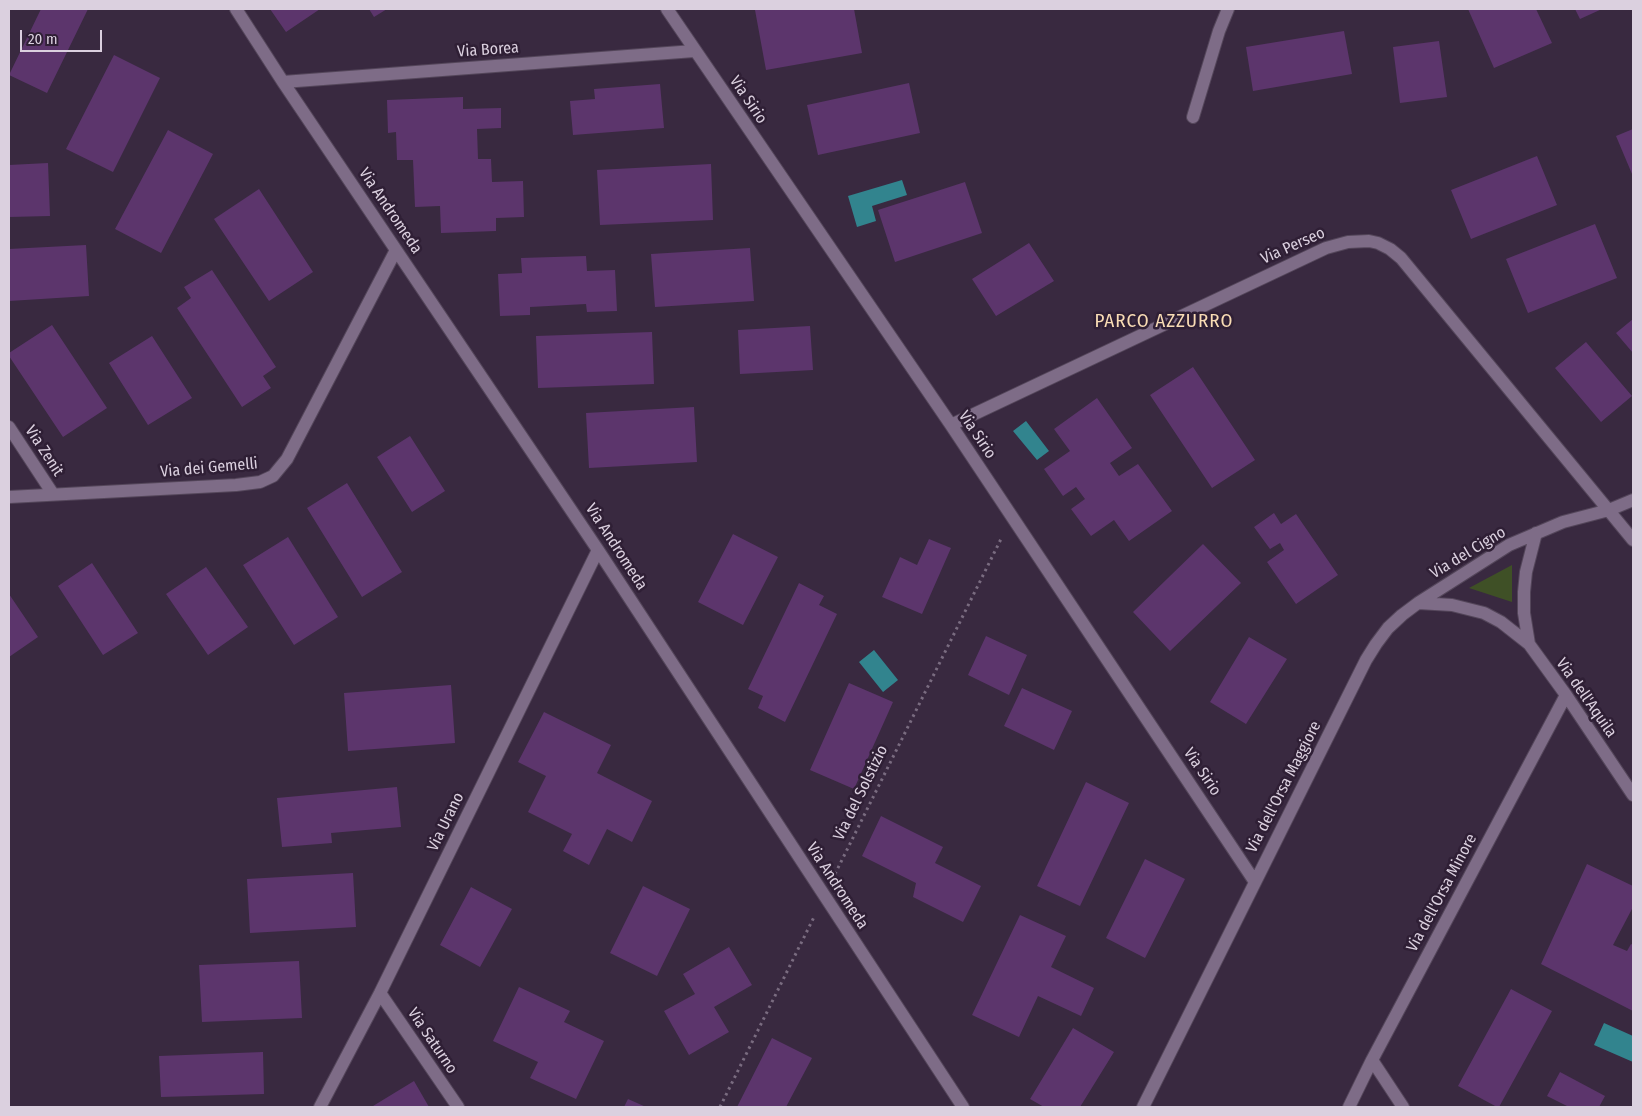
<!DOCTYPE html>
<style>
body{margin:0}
#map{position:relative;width:1642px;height:1116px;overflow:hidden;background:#392940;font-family:"Fira Sans Condensed",sans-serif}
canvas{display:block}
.frame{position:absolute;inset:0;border:10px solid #dbd0df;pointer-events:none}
.scale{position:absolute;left:20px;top:30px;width:82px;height:22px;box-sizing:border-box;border:2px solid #dbd0df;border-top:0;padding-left:6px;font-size:15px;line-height:18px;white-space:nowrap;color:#dbd0df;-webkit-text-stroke:4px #2f1f35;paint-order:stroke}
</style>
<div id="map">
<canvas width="1642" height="1116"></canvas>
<div class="frame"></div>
<div class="scale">20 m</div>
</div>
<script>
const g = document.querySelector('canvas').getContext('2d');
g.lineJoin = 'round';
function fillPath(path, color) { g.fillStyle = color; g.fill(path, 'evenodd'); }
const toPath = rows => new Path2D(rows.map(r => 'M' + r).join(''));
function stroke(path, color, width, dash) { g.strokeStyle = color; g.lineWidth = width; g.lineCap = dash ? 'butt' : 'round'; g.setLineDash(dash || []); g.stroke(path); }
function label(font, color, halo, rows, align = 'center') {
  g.font = font + ' "Fira Sans Condensed",sans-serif'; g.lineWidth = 5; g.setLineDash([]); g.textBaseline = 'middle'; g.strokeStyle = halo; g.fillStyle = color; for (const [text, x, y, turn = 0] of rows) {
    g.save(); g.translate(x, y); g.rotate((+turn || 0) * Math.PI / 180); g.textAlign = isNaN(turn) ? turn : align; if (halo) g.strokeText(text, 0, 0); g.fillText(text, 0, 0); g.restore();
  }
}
fillPath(toPath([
 [1512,565,1512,602,1469,588]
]), '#3f5026');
fillPath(toPath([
 [902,180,907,195,872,206,876,221,857,227,848,196],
 [1026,421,1049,451,1037,460,1013,431],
 [874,650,898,680,883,692,859,662],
 [1604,1023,1633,1036,1633,1062,1594,1045]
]), '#32848e');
fillPath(toPath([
 [41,9,88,9,47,93,9,75],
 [270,9,320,9,286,32],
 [369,9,387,9,374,17],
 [762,9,854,9,862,53,766,70,755,10],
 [1468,9,1536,9,1552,43,1494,68],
 [1575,9,1602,9,1580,19],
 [1344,31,1352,74,1253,91,1246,47],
 [1439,41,1447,97,1400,103,1393,47],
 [114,55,160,78,113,172,66,149],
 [909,83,920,133,818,155,807,105],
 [660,84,664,128,573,135,570,101,595,99,594,89],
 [463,97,463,109,501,108,501,128,477,129,478,159,491,159,492,182,523,181,524,217,496,218,496,231,441,233,440,206,415,207,413,160,397,160,396,132,388,133,387,100],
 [1633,129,1633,173,1632,174,1616,136],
 [168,130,213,154,161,253,115,229],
 [1537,156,1557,205,1471,239,1451,190],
 [48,163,50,216,9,217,9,165],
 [711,164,713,220,600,225,597,170],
 [965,182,982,233,895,262,878,210],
 [259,189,313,272,269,301,214,219],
 [1595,224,1617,278,1528,313,1506,259],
 [1029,243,1054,281,996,316,972,279],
 [86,245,89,296,9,301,9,249],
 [750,248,754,301,655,307,651,254],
 [586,256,587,271,615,270,617,311,587,312,586,304,530,307,530,315,500,316,498,274,522,273,521,258],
 [212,270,276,367,263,376,271,388,242,407,177,308,191,298,184,287],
 [1633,319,1633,353,1616,333],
 [52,325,107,408,63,437,9,356,9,353],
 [810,326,813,370,740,374,738,330],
 [652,332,654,384,538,388,536,336],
 [152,336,192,398,148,425,109,363],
 [1586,342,1632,396,1601,422,1555,368],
 [1193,367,1255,460,1212,488,1150,395],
 [1097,398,1132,448,1110,463,1119,476,1138,464,1172,511,1129,541,1114,520,1091,536,1071,509,1085,499,1076,487,1063,496,1044,469,1070,451,1054,429],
 [694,407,697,462,589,468,586,413],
 [410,436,445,491,412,512,377,457],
 [347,483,402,572,362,597,307,508],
 [1274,513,1281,524,1296,514,1338,575,1296,604,1267,562,1284,550,1280,543,1270,549,1254,527],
 [733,534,778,557,743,625,698,602],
 [288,537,338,617,294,645,243,565],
 [929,539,951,548,922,614,882,597,900,557,917,565],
 [1203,544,1241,583,1170,651,1133,612],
 [92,563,138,633,103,655,58,586],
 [206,567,248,627,208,655,166,594],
 [799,583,824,596,819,605,837,614,785,722,758,708,763,696,748,689],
 [9,594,38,637,9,657],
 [986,636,1027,655,1009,695,968,675],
 [1249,637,1287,659,1246,724,1210,702],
 [849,683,893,702,854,789,810,770],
 [451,685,455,743,348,751,344,693],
 [1022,688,1072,711,1054,750,1004,726],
 [544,712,611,745,597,773,652,801,632,842,607,829,589,865,563,851,572,834,528,812,546,776,518,762],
 [1086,782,1129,803,1080,906,1037,886],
 [397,787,401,827,331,833,332,843,282,847,277,798],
 [881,816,943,847,935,863,981,886,963,922,913,897,916,883,862,856],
 [1145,859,1185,879,1145,958,1106,938],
 [1587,864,1633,886,1633,907,1613,945,1627,951,1631,944,1633,945,1633,1011,1541,964],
 [353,873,356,927,250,933,247,879],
 [643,886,690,909,657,976,610,953],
 [471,887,512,909,480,967,440,945],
 [1020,915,1066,936,1051,967,1094,988,1081,1016,1038,996,1019,1037,972,1015],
 [729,947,752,985,714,1007,729,1032,689,1055,664,1011,695,994,683,974],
 [299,961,302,1018,202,1022,199,965],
 [519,987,570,1011,564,1022,604,1041,576,1099,530,1078,538,1062,493,1041],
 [1511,989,1552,1011,1499,1107,1497,1107,1458,1086],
 [1073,1028,1114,1052,1080,1107,1044,1107,1030,1099],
 [772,1038,812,1058,786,1107,737,1107],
 [263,1052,264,1094,161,1097,159,1056],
 [1560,1072,1605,1096,1599,1107,1569,1107,1547,1096],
 [414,1081,429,1107,374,1107,373,1106],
 [628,1099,646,1107,624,1107]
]), '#5c356c');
const minor = toPath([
 [236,9,283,82,598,550,963,1107],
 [667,9,951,425,1255,882],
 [283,82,694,51],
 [1193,117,1219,31,1228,9],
 [951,425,1326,248,1348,242,1369,241,1378,243,1390,249,1401,258,1633,540],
 [9,427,53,494],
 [9,497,236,485,260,482,273,476,287,459,396,250],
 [1418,603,1452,605,1484,613,1501,622,1529,644,1566,695,1633,795],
 [1529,644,1524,613,1524,592,1526,572,1536,533],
 [380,993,458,1107],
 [1372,1060,1403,1107],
 [320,1107,380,993,598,550],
 [1143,1107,1366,660,1376,644,1388,628,1402,615,1418,603,1509,545,1563,522,1609,510,1633,500],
 [1349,1107,1372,1060,1566,695]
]);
stroke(minor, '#54465a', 14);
stroke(toPath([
 [835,874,1001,539],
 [720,1107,814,917]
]), '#7a6c80', 3, [2.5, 4]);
stroke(minor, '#7e6c87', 12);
label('16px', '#dbd0df', '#2f1f35', [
 ["Via Borea",488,50,-4],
 ["Via Sirio",748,100,56],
 ["Via Andromeda",390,211,56],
 ["Via Perseo",1293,246,-24],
 ["Via Sirio",977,435,56],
 ["Via Zenit",44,451,57],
 ["Via dei Gemelli",209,468,-5],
 ["Via Andromeda",616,547,57],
 ["Via del Cigno",1468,553,-31],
 ["Via dell'Aquila",1586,698,55],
 ["Via Sirio",1202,772,56],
 ["Via dell'Orsa Maggiore",1284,787,-63],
 ["Via del Solstizio",861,793,-64],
 ["Via Urano",446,822,-64],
 ["Via Andromeda",837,886,57],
 ["Via dell'Orsa Minore",1442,893,-62],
 ["Via Saturno",432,1041,56]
]);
g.letterSpacing = '1px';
label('19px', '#f9dcb5', '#2f1f35', [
 ["PARCO AZZURRO",1164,322]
]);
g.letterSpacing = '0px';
</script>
